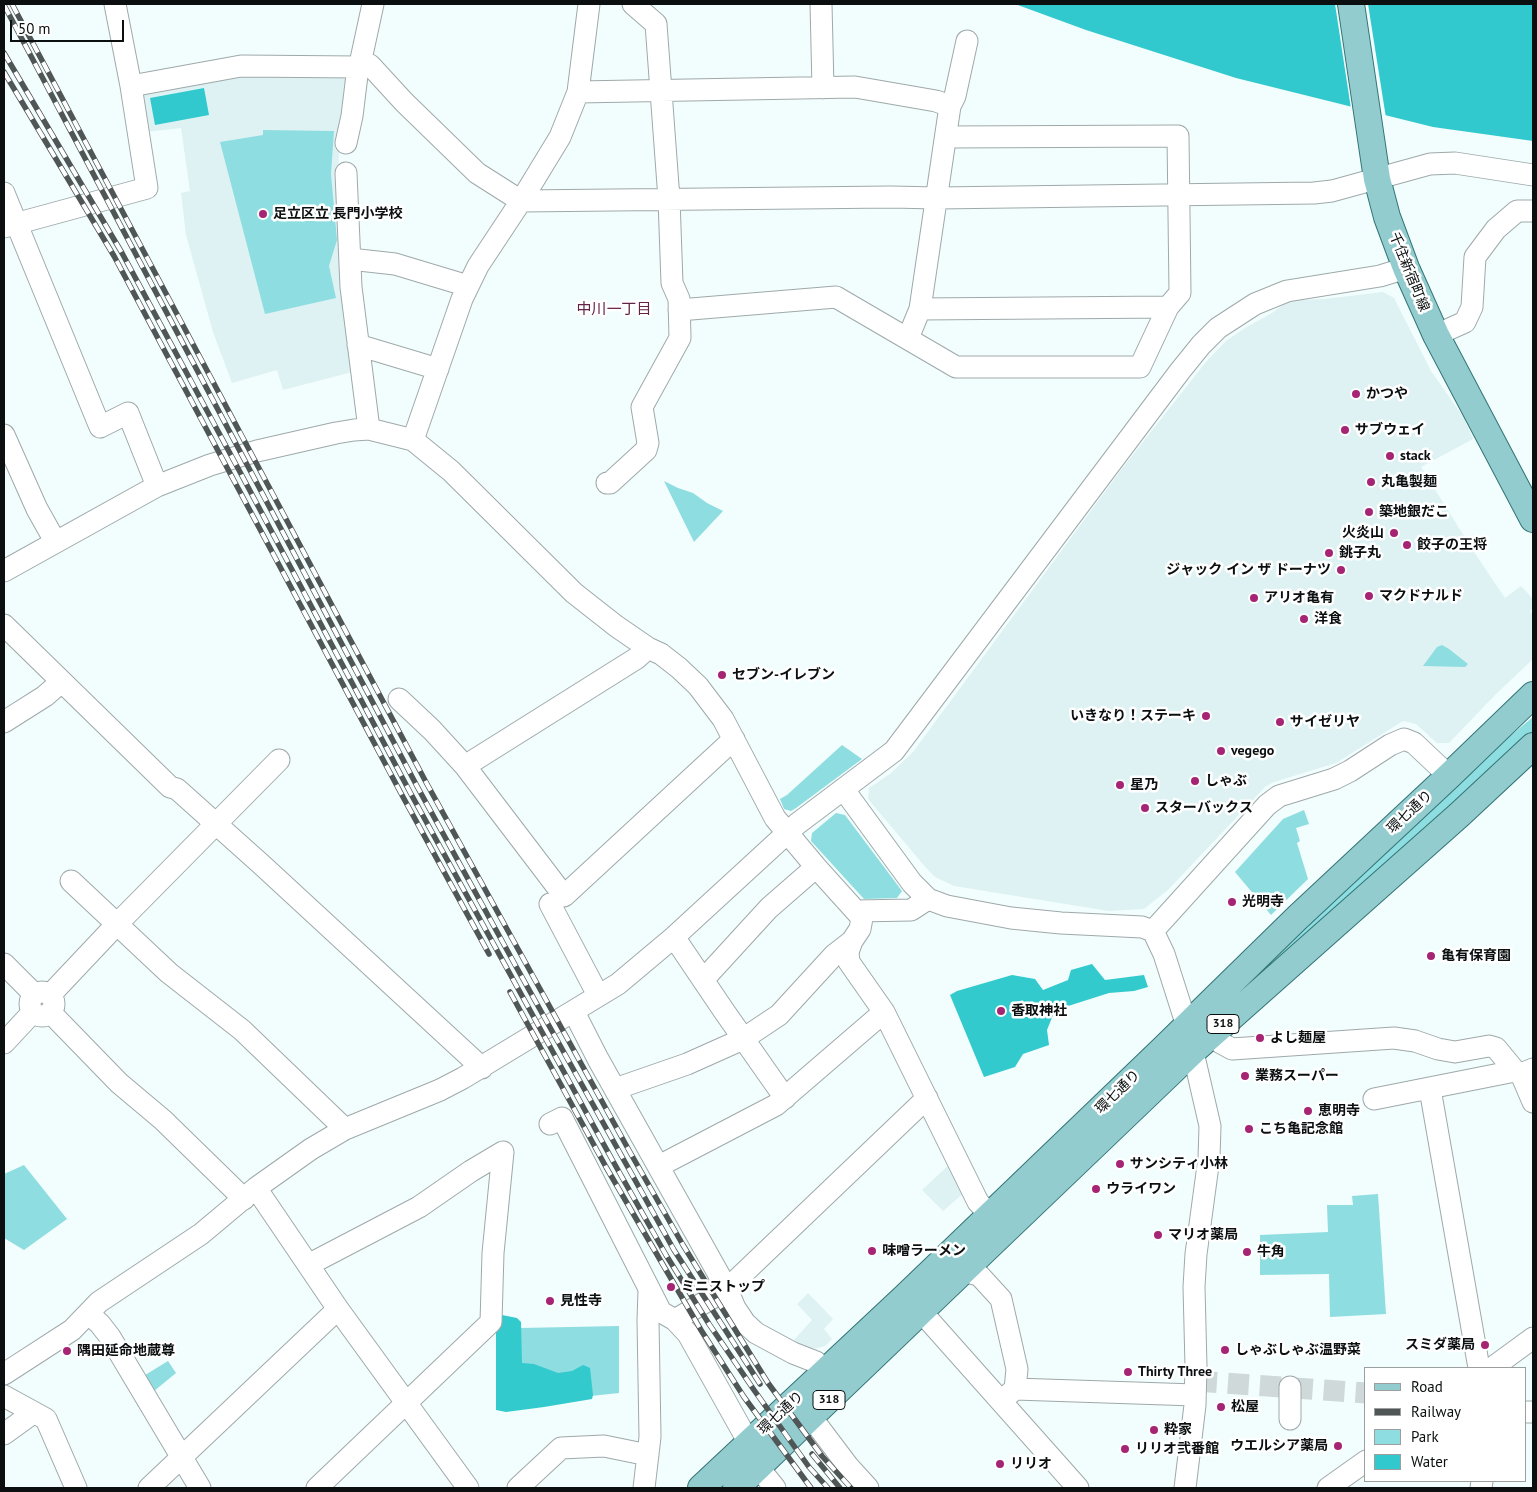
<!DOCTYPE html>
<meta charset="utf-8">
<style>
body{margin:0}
#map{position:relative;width:1537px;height:1492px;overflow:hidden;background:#f2fdfd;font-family:"PT Sans",sans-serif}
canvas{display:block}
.frame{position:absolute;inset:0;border:5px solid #0b0f0f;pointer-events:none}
.legend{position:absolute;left:1364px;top:1367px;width:162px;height:115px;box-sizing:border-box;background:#fff;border:1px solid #9d9f9f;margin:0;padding:6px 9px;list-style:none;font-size:15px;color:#0b0f0f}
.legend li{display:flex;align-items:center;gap:10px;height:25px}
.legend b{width:25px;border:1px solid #9d9f9f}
.scale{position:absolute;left:10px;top:20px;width:114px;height:22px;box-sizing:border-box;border:2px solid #0b0f0f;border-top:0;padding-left:6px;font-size:15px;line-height:18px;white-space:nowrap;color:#0b0f0f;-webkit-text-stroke:4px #fff;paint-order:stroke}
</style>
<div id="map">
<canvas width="1537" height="1492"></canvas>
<div class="frame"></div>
<ul class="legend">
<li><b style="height:6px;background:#92ccce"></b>Road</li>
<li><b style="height:6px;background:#505656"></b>Railway</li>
<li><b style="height:14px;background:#8edde0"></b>Park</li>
<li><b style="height:14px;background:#32c9ce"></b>Water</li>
</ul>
<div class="scale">50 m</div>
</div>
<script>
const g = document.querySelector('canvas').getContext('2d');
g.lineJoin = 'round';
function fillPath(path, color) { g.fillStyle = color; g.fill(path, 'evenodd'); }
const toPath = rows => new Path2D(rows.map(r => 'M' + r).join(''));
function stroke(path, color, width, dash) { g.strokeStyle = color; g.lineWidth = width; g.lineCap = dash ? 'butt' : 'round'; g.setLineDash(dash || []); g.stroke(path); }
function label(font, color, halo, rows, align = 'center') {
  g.font = font + ' "PT Sans","Noto Sans JP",sans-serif'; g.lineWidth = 5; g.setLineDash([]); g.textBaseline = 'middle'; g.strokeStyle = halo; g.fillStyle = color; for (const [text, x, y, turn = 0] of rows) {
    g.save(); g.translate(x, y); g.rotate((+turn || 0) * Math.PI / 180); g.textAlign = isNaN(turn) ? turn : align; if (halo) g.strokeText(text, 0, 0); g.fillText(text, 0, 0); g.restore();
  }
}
fillPath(toPath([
 [240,72,349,74,352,79,339,154,338,180,352,372,283,390,277,370,232,383,213,332,186,235,181,193,190,191,181,128,145,132,139,91],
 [1383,292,1394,298,1431,371,1464,418,1473,439,1421,467,1474,552,1505,598,1521,586,1533,599,1533,609,1530,611,1533,615,1533,659,1495,695,1449,743,1437,743,1416,724,1403,721,1336,763,1274,782,1266,786,1168,890,1144,909,1109,911,954,886,935,877,927,869,868,799,869,788,890,774,913,752,1121,470,1205,363,1226,341,1245,328,1272,313,1283,305,1294,300,1324,299],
 [951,1163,965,1192,943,1211,922,1190],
 [808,1293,833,1319,824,1329,832,1339,825,1346,809,1350,793,1341,812,1320,797,1304]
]), '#def2f3');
fillPath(toPath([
 [263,130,334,131,331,174,337,240,329,266,336,298,265,314,220,142,263,135],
 [664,481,678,488,693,493,707,503,723,511,694,542],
 [1442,645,1449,649,1468,664,1465,667,1423,666,1437,647],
 [1533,717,1533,735,1227,1005,1294,929,1463,775],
 [842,745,862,759,796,808,791,811,784,809,780,799,787,795],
 [1304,810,1309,824,1296,828,1300,841,1297,843,1308,879,1271,915,1235,872,1283,819],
 [836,813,845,815,902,891,897,898,864,899,811,841,812,833],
 [24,1165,67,1219,24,1250,4,1238,4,1174],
 [1378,1194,1386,1314,1330,1317,1329,1274,1260,1275,1260,1235,1328,1232,1327,1205,1353,1205,1352,1196],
 [619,1326,619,1393,506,1405,520,1328],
 [168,1361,176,1373,148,1396,137,1380]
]), '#8edde0');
fillPath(toPath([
 [1092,964,1105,980,1144,975,1148,987,1134,991,1109,993,1065,1007,1053,1015,1047,1030,1049,1045,1023,1054,1015,1067,984,1077,950,995,957,991,1012,975,1035,979,1043,990,1068,980,1071,970],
 [502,1315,517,1318,521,1322,522,1363,534,1364,558,1373,572,1371,583,1365,590,1368,593,1395,592,1399,544,1407,506,1412,496,1410,496,1316]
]), '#33cace');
fillPath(toPath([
 [1015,4,1533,4,1533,141,1433,127,1236,78,1086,30],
 [204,88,209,115,155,125,150,98]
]), '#32c9ce');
fillPath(toPath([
 [1335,4,1368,4,1386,118,1351,109]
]), '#f2fdfd');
stroke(toPath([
 [1196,1381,1366,1393]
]), '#cfd9d9', 21, [21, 11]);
const minor = toPath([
 [821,4,823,88],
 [131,86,241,66,358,67],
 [578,92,855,87,936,101,950,106],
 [346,143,352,116,358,67,360,64],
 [346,173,351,287,369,429],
 [4,193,100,427,128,413,157,486],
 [521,201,891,197,937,198,1314,193,1332,191,1430,164,1455,163,1533,175],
 [521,201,560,137,578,92,589,4],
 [4,227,147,188,131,86,115,4],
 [350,259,395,264,468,286],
 [920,309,1168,307],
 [679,310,836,297,956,367,1140,367,1168,307,1180,293,1178,136,946,137],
 [1436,335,1465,322,1472,307,1475,257,1496,229,1517,211,1533,211],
 [908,338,920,309,950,106,955,96,967,41],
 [358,345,438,369],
 [4,435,37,509,55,541],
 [413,440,451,471,574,593,616,626,648,648,661,654,679,668,698,686,723,719,775,818,816,867,862,918,860,929,852,941,848,952,849,962,884,1012,978,1202,989,1214],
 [607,483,610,483,646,450,648,443,642,407,680,338,679,299,672,283,669,199,656,24,633,4],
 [4,571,157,486,210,465,257,451,336,433,354,430,369,429,413,440,462,299,478,266,521,201,477,173,404,102,370,65,360,64,373,4],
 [4,625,170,787,177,789,262,865,482,1068],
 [399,699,432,730,465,766,564,896,734,739],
 [4,722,45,696,61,682],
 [465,766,637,658,648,648],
 [844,790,912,883,928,899,947,906,1011,918,1061,923,1142,927,1153,931,1164,954,1187,1026,1210,1126,1209,1158,1196,1254,1194,1287,1196,1366,1195,1405,1185,1488],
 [71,881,169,973,242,1030,345,1129],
 [550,904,598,995],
 [857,911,911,910,928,899],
 [1153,931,1267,805,1279,796,1334,779,1350,771,1390,745,1404,739,1414,743,1449,776],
 [674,937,724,1011,785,1098],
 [4,964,34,994],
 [703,980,769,908,816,867],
 '30 1004a12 12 0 1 1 24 0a12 12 0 1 1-24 0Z',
 [50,995,117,924,279,760],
 [50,1012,119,1083,163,1120,244,1199],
 [574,1012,598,1059,727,1289,927,1098],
 [1212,1034,1221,1043,1232,1049,1394,1038,1415,1041,1438,1049,1455,1052,1489,1046,1496,1048,1515,1071],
 [4,1043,32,1013],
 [1521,1074,1533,1102],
 [615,1089,687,1064,743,1039,779,1015,834,955,852,941],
 [1430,1089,1479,1368],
 [1374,1099,1515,1071,1521,1074,1533,1069],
 [550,1124,562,1118,661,1312,675,1320,688,1334,749,1443,758,1467,775,1488],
 [659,1166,776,1105,884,1012],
 [256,1188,338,1309,468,1488],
 [308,1265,419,1207,471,1171,503,1152],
 [962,1271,979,1275,1001,1299,1017,1369,1015,1389],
 [910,1299,1078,1488],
 [89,1314,100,1324,110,1337,200,1488],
 [675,1320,727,1289,735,1308,745,1323,756,1333,793,1353,816,1362,825,1371],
 [1492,1368,1533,1338],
 [4,1374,72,1330,99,1302,201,1234,256,1188,311,1149,345,1129,440,1090,463,1078,618,984,674,937,797,824,894,751,1180,371,1201,345,1218,328,1255,304,1287,291,1380,276,1406,268],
 [1290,1387,1290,1419],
 [4,1396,46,1419,76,1488],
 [1001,1401,1015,1389,1195,1395],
 [1526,1412,1533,1412],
 [811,1417,848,1466,868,1488],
 [4,1434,33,1413],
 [149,1488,338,1309],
 [317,1488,491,1322,493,1253,503,1152],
 [518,1488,561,1448,604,1446,648,1455],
 [644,1488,650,1437,648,1320,649,1290],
 [1328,1488,1366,1461],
 [1481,1488,1482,1481]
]);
const major = toPath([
 [1351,4,1377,179,1387,217,1406,268,1436,335,1533,519],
 [701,1488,906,1296,1163,1049,1297,918,1449,776,1533,695],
 [736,1488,1193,1051,1459,815,1533,746]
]);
stroke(minor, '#9fa9aa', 23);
stroke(major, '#337476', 28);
stroke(minor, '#fff', 21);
stroke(major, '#92ccce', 26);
const rail = toPath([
 [12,4,427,784,631,1154,683,1245,768,1383,822,1456,851,1488],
 [4,5,418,788,518,970,674,1250,760,1384],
 [4,53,122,253,240,472,411,794,614,1163,666,1255,709,1324,754,1390,809,1467,828,1488],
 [4,72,114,256,403,797,489,954],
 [510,992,606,1167,701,1330,744,1397,811,1488],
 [812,1454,840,1488]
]);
stroke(rail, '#505656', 5.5);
stroke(rail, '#fff', 4, [11]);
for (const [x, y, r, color] of [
 [263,214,5,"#a52474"],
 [1356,394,5,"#a52474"],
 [1345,430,5,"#a52474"],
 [1390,456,5,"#a52474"],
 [1371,482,5,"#a52474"],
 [1369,512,5,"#a52474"],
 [1394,533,5,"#a52474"],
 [1407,545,5,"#a52474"],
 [1329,553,5,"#a52474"],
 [1341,570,5,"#a52474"],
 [1369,596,5,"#a52474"],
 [1254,598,5,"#a52474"],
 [1304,619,5,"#a52474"],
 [722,675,5,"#a52474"],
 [1206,716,5,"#a52474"],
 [1280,722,5,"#a52474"],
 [1221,751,5,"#a52474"],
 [1195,781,5,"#a52474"],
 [1120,785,5,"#a52474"],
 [1145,808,5,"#a52474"],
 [1232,902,5,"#a52474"],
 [1431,956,5,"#a52474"],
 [1001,1011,5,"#a52474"],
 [1260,1038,5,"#a52474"],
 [1245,1076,5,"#a52474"],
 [1308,1111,5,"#a52474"],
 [1249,1129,5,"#a52474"],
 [1120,1164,5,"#a52474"],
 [1096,1189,5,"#a52474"],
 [1158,1235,5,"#a52474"],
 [872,1251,5,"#a52474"],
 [1247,1252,5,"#a52474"],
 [671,1287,5,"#a52474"],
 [550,1301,5,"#a52474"],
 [1485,1345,5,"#a52474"],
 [1225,1350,5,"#a52474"],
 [67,1351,5,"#a52474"],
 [1128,1372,5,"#a52474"],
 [1221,1407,5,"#a52474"],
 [1154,1430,5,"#a52474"],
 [1338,1446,5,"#a52474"],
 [1125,1449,5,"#a52474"],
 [1000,1464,5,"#a52474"]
]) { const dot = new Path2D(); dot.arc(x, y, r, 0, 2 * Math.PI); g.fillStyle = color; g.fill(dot); stroke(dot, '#fff', 2); }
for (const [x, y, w] of [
 [1223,1024,32],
 [829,1400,32]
]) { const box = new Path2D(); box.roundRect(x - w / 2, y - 9.5, w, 19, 4); g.fillStyle = '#fff'; g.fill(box); stroke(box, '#0b0f0f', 1); }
label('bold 12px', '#0b0f0f', null, [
 ["318",1223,1024],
 ["318",829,1400]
]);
label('bold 14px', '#0b0f0f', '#fff', [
 ["足立区立 長門小学校",273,214],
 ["かつや",1366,394],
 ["サブウェイ",1355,430],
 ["stack",1400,456],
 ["丸亀製麺",1381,482],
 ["築地銀だこ",1379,512],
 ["火炎山",1384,533,"right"],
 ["餃子の王将",1417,545],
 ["銚子丸",1339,553],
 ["ジャック イン ザ ドーナツ",1331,570,"right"],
 ["マクドナルド",1379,596],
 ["アリオ亀有",1264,598],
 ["洋食",1314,619],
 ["セブン-イレブン",732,675],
 ["いきなり！ステーキ",1196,716,"right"],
 ["サイゼリヤ",1290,722],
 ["vegego",1231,751],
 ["しゃぶ",1205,781],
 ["星乃",1130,785],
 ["スターバックス",1155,808],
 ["光明寺",1242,902],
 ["亀有保育園",1441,956],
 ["香取神社",1011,1011],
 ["よし麺屋",1270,1038],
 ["業務スーパー",1255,1076],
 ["恵明寺",1318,1111],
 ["こち亀記念館",1259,1129],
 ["サンシティ小林",1130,1164],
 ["ウライワン",1106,1189],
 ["マリオ薬局",1168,1235],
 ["味噌ラーメン",882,1251],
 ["牛角",1257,1252],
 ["ミニストップ",681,1287],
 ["見性寺",560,1301],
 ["スミダ薬局",1475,1345,"right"],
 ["しゃぶしゃぶ温野菜",1235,1350],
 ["隅田延命地蔵尊",77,1351],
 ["Thirty Three",1138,1372],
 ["松屋",1231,1407],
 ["粋家",1164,1430],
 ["ウエルシア薬局",1328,1446,"right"],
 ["リリオ弐番館",1135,1449],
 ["リリオ",1010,1464]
], 'left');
label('14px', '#0b0f0f', '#fff', [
 ["千住新宿町線",1409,272,68],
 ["環七通り",1410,812,-43],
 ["環七通り",1118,1092,-44],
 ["環七通り",781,1413,-43]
]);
label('15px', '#622346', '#fff', [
 ["中川一丁目",614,310]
]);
</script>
